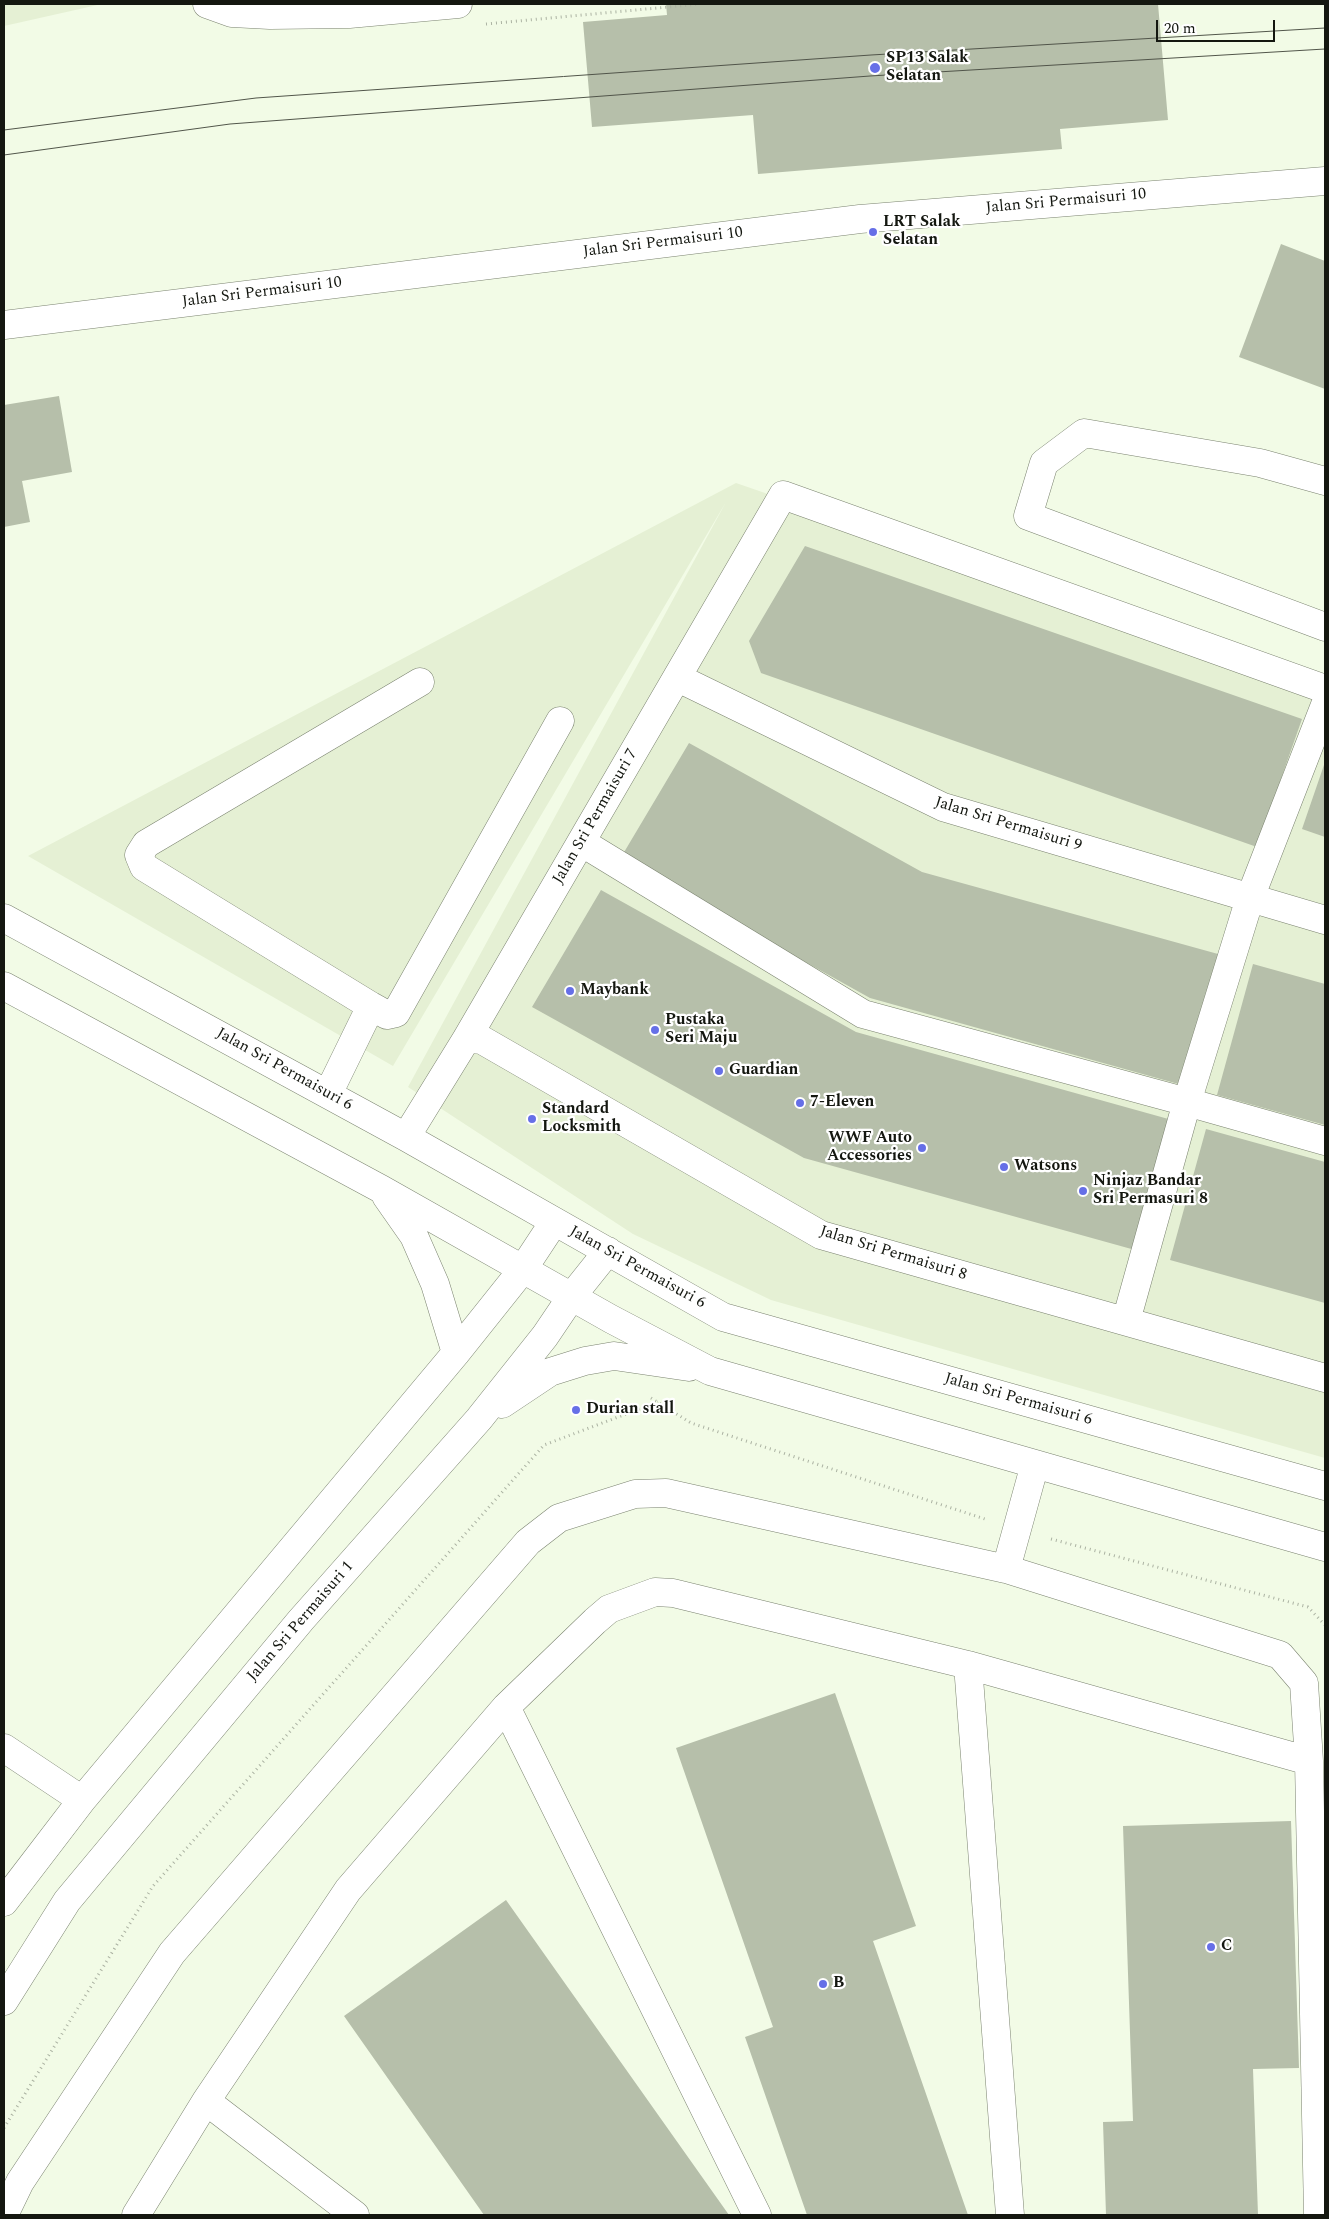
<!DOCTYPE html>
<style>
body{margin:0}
#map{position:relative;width:1329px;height:2219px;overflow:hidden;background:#f2fbe6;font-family:Spectral,serif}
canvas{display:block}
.frame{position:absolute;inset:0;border:5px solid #141710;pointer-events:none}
.scale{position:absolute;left:1156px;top:20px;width:119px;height:22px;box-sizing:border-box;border:2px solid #141710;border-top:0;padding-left:6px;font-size:15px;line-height:18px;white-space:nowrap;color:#141710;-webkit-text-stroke:4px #fff;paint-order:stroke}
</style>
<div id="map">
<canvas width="1329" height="2219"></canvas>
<div class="frame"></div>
<div class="scale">20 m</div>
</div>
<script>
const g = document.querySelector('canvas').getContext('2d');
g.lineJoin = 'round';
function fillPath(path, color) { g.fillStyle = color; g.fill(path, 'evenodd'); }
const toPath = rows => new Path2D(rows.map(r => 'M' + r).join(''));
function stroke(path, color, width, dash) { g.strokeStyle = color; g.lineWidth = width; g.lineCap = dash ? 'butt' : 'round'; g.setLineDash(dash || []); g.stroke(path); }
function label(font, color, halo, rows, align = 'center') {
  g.font = font + ' Spectral,serif'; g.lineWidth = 4.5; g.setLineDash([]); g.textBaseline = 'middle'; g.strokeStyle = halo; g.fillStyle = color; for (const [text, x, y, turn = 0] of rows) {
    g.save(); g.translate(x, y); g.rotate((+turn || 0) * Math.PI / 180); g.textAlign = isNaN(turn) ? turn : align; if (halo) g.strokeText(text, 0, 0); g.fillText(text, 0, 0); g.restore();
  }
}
fillPath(toPath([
 [4,4,102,4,4,26],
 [736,483,1325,686,1325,1458,771,1300,633,1234,408,1087,726,502,393,1066,28,856]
]), '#e5f0d4');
fillPath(toPath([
 [666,4,1158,4,1168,120,1060,129,1062,149,758,174,753,115,592,127,583,22,667,15],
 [1281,244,1325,261,1325,389,1239,357],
 [59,396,72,472,22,481,30,522,4,527,4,405],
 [805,546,1302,719,1257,847,761,673,749,641],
 [689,743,922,872,1218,954,1182,1085,870,998,620,859],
 [1325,762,1325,837,1302,829],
 [601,890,856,1032,1172,1120,1135,1250,804,1158,532,1007],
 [1253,964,1325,984,1325,1125,1217,1095],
 [1206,1129,1325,1162,1325,1303,1170,1260],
 [835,1693,916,1926,873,1941,968,2215,807,2215,745,2037,773,2027,676,1748],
 [1291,1821,1299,2068,1253,2069,1258,2215,1106,2215,1103,2122,1133,2121,1123,1826],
 [506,1900,729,2215,484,2215,344,2016]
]), '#b6bfaa');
const minor = toPath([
 [207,4,232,13,270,15,287,7],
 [270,15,349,14,458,4],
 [4,325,860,219,1325,181],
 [1325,481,1260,463,1084,433,1044,463,1028,516,1325,627],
 [678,678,943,807,1325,920],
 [420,682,146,844,139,855,144,867,371,1006,387,1015,396,1013,560,721],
 [581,842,863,1014,1187,1102,1325,1141],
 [4,918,406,1137,723,1317,1325,1486],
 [4,986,381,1189,611,1319,710,1371,1325,1547],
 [467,1038,482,1040,821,1235,1325,1378],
 [328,1094,371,1006],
 [406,1137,467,1038,783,495,1325,689],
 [386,1196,414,1236,435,1284,456,1353],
 [1126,1321,1187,1102,1250,898,1325,705],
 [502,1404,550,1372,585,1361,614,1356,689,1367],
 [1006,1569,1035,1464],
 [968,1665,1010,2215],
 [506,1707,757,2215],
 [4,1748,82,1800],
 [4,1902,82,1800,456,1353,523,1269,554,1222],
 [4,2001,67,1901,301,1620,479,1419,545,1336,572,1296,608,1251],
 [206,2101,355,2215],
 [4,2215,20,2182,172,1953,528,1542,559,1518,635,1494,666,1493,1006,1569,1280,1655,1304,1683,1309,1761,1318,2215],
 [136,2215,206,2101,348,1890,506,1707,595,1621,609,1609,655,1592,673,1593,968,1665,1309,1761]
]);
stroke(minor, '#7b8370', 29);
stroke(toPath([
 [486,24,700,4],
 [651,1398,691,1423,985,1519],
 [1051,1539,1308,1607,1325,1625],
 [4,2128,153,1886,544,1445,658,1402]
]), '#abb2a2', 3, [1, 4]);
stroke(minor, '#fff', 28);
stroke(toPath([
 [4,130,256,98,871,55,1325,28],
 [4,155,230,124,870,76,1325,49]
]), '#51554a', 1);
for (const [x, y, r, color] of [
 [875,68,6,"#666fe7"],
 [873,232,5,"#666fe7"],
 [570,991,5,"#666fe7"],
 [655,1030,5,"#666fe7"],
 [719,1071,5,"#666fe7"],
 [800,1103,5,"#666fe7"],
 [532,1119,5,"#666fe7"],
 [922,1148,5,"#666fe7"],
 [1004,1167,5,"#666fe7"],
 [1083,1191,5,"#666fe7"],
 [576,1410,5,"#666fe7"],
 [1211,1947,5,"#666fe7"],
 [823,1984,5,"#666fe7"]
]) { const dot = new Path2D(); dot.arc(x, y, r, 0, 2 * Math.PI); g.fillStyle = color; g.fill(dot); stroke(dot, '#fff', 2); }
label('bold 16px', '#141710', '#fff', [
 ["SP13 Salak",886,59],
 ["Selatan",886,77],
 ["LRT Salak",883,223],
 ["Selatan",883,241],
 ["Maybank",580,991],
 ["Pustaka",665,1021],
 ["Seri Maju",665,1039],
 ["Guardian",729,1071],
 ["7-Eleven",810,1103],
 ["Standard",542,1110],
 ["Locksmith",542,1128],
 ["WWF Auto",912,1139,"right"],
 ["Accessories",912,1157,"right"],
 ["Watsons",1014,1167],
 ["Ninjaz Bandar",1093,1182],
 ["Sri Permasuri 8",1093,1200],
 ["Durian stall",586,1410],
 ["C",1221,1947],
 ["B",833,1984]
], 'left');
label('16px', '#141710', '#fff', [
 ["Jalan Sri Permaisuri 10",1066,202,-5],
 ["Jalan Sri Permaisuri 10",663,243,-7],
 ["Jalan Sri Permaisuri 10",262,293,-7],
 ["Jalan Sri Permaisuri 7",596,817,-60],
 ["Jalan Sri Permaisuri 9",1008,825,17],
 ["Jalan Sri Permaisuri 6",284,1070,29],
 ["Jalan Sri Permaisuri 8",893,1254,17],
 ["Jalan Sri Permaisuri 6",637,1268,29],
 ["Jalan Sri Permaisuri 6",1018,1400,16],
 ["Jalan Sri Permaisuri 1",301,1622,-49]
]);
</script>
